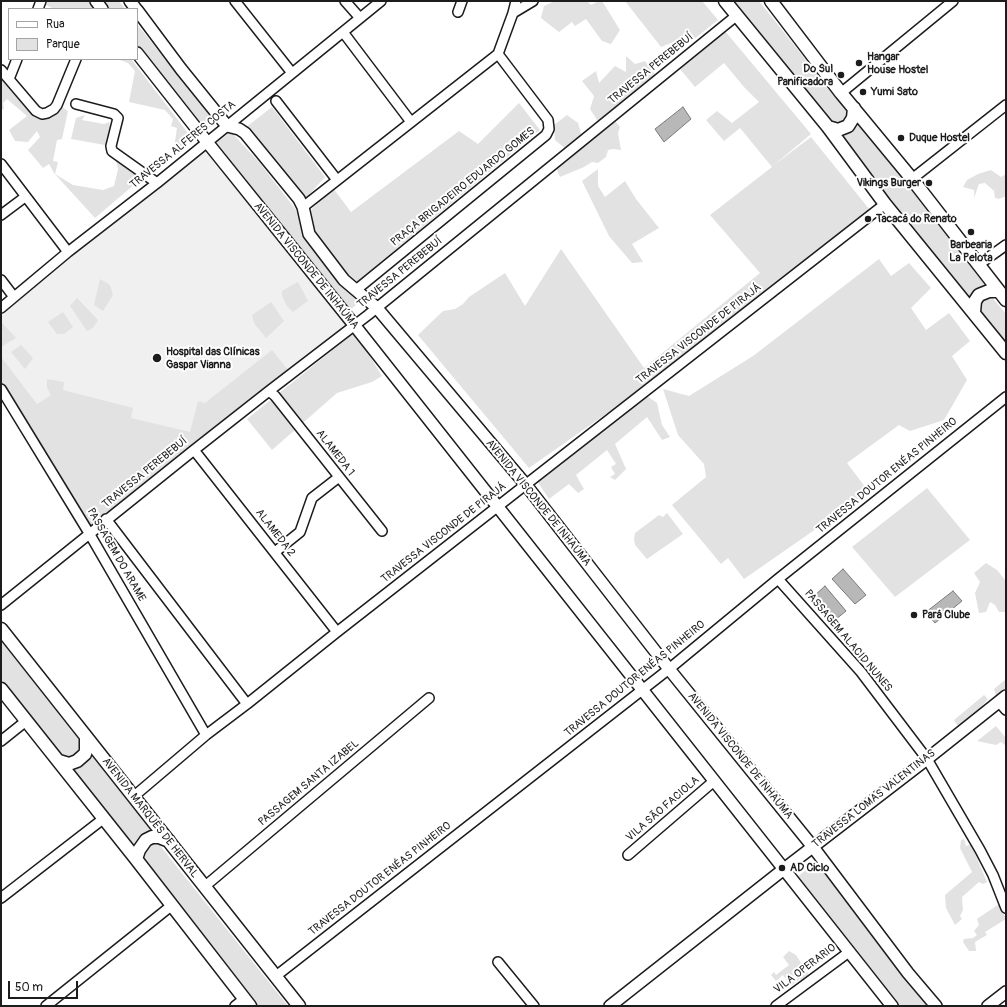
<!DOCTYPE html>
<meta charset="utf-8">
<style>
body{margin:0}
#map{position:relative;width:1007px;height:1007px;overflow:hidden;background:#fff;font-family:Pangolin,sans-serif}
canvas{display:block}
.frame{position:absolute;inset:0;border:2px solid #1c1c1c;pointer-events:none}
.legend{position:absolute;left:8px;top:8px;width:130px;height:52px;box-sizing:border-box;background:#fff;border:1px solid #a4a4a4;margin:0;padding:5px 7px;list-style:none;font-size:12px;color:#1c1c1c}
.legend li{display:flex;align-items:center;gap:8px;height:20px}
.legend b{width:20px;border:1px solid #a4a4a4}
.scale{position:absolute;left:8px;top:981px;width:70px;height:18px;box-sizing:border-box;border:2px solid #1c1c1c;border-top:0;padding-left:5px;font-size:12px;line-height:14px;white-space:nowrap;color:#1c1c1c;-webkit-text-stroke:3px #fff;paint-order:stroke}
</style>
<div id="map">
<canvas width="1007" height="1007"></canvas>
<div class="frame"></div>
<ul class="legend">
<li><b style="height:5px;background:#fff"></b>Rua</li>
<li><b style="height:11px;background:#e2e2e2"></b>Parque</li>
</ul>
<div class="scale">50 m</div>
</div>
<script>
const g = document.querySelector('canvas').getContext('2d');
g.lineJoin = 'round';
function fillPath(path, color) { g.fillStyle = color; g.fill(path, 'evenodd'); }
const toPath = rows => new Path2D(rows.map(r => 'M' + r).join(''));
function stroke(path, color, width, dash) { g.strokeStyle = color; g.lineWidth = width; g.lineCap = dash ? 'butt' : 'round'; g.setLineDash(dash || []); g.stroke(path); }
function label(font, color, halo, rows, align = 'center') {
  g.font = font + ' Pangolin,sans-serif'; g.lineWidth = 4; g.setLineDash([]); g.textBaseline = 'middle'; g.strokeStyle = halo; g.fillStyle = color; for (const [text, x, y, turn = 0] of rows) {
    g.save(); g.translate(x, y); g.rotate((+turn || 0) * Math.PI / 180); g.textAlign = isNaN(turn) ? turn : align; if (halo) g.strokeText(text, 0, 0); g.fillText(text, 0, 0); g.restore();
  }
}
fillPath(toPath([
 [207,142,355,326,89,533,1,389,1,308]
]), '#f0f0f0');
fillPath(toPath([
 [48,1,88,1,93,7,92,9,54,9,46,5],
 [100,1,119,1,125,9,106,9],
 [555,1,587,1,591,5,599,1,602,1,620,30,611,44,602,41,586,19,575,26,572,22,559,32,541,18,544,6],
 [625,1,702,1,718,20,679,51,671,43,661,47],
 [730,1,759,1,849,114,847,120,840,125,831,123],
 [137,24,216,123,203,132,137,48],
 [725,31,811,134,774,165,811,137,870,210,650,383,529,468,418,335,443,311,455,309,463,304,469,297,505,273,525,306,561,249,644,368,760,273,710,215,772,167,740,128,724,141,706,120,717,111,732,123,759,102,744,87,724,63,695,87,680,69],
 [626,56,635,64,645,61,657,77,599,123,590,109,594,96,582,81,596,71,599,83,615,66,626,72],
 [117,59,131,59,191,137,173,154,177,128,171,126,173,119,165,110,129,102,135,71,128,63],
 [1,74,35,113,60,106,68,111,62,139,57,140,53,161,58,162,55,174,73,185,103,190,114,186,118,169,116,160,142,178,95,218,53,172,54,173,49,164,43,168,28,150,40,137,37,131,28,142,15,141,9,130,27,116,7,99,3,103,4,109,1,110],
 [519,103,540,130,354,284,347,277,314,234,309,212,333,188,351,212,459,131,478,144],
 [272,107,325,177,305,199,245,128],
 [85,115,82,120,104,124,109,122,110,126,105,145,71,139,76,118],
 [567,115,578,123,582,137,567,150,555,140,554,125],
 [857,117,989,287,970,302,838,133],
 [615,121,620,127,618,133,621,150,613,149,608,150,606,157,598,163,592,162,584,167,560,177,556,167],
 [231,132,259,162,293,206,358,303,349,311,214,144],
 [598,169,598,186,605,197,625,181,636,199,659,228,632,244,643,262,632,263,609,236,582,181],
 [991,170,1001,177,1006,174,1006,196,999,199,995,198,994,191,985,183,979,184,974,198,974,190,963,187,967,180,978,174],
 [879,259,891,276,909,263,931,288,911,308,926,330,949,313,970,341,952,356,967,380,944,420,910,431,899,425,847,463,869,492,744,579,728,558,721,564,672,505,706,477,704,464,678,435,663,389,689,396,753,356],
 [100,279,110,285,113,295,103,311,94,305],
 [298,282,308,301,293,312,286,305,282,295,282,291],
 [991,296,1006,314,1006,344,979,309,979,300],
 [77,298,98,320,93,328,87,331,70,306],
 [271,302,284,321,266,338,254,323,252,315],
 [63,312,73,327,64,334,57,334,48,322],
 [1,322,16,338,1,347],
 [355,332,382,376,372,382,337,393,272,450,247,419],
 [21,345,33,358,25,369,11,352],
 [272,350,288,370,90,529,1,386,1,357,37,404,51,395,47,388,47,379,64,382,63,390,133,408,131,418,190,432,198,401,205,403],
 [647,396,657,403,662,425,670,437,662,440,647,417,615,444,626,469,615,480,610,477,615,474,611,467,616,464,607,450,576,475,584,489,578,493,569,484,549,499,537,481],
 [927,488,970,540,895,597,852,547],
 [667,513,683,534,647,559,635,545,634,539,635,533,659,515,663,517],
 [986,563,997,570,1006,581,1006,612,999,612,995,605,990,602,986,612,979,613,975,593,980,582,974,573],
 [1,637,84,741,83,748,72,759,58,755,1,683],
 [1006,679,1006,694,1001,697,996,696,994,689],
 [984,695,988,699,983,705,983,710,962,728,957,725,954,720],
 [996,726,1006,738,1006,746,1001,742,996,745,977,741],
 [91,751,156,835,134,855,67,767],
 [964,839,966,846,971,844,987,882,983,884,979,882,962,897,963,910,960,916,962,919,955,925,946,908,945,895,972,872,960,848,961,840],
 [148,843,158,843,288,1006,257,1006,142,862,142,854],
 [819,861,934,1006,895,1006,794,879],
 [999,904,1006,919,985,932,987,935,975,942,976,951,969,951,963,942,964,939,973,938,977,935,974,931,979,925,977,919],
 [789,951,796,955,811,978,806,982,800,979,791,986,783,975,776,981,771,975,774,972,776,975,789,965,783,957]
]), '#e2e2e2');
const water = toPath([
 [683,107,691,119,664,142,655,129,683,107],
 [843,569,866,595,855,604,832,579,843,569],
 [825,586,846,611,835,620,814,596,825,586],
 [953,591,962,601,935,623,926,612,953,591]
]);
fillPath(water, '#b8b8b8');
stroke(water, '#7a7a7a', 1);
const minor = toPath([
 [235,1,292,73],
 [345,1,360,18],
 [38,9,41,1],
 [458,12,462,1],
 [513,13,516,1],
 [343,32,411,122],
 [498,54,513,13,533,1],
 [1,70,36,111,42,114,47,113,54,109,57,105,76,59],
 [9,79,17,59],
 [841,93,953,1],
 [276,101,337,180],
 [76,104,114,114,118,118,111,146,112,151,157,183],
 [1,164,68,252],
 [912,179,1006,105],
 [303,207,498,54,548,120,549,129,546,135,356,290],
 [1,215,25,197],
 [978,265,1006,245],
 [1,280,14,297],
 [1,308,68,252,157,183,381,1],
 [1,389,89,533,206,735],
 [269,391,275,396,382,531],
 [194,450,337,632],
 [106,519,247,704],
 [275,552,300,532,312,498,339,477],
 [778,579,861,672,927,759,980,850,993,875,1006,908],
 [1,605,194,450,269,391,368,315,736,16],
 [999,702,1006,710],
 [1,741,26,721],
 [133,797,206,735,247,704,337,632,885,204],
 [628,855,714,781],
 [204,887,429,698],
 [1,898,103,819],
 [498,962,534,1006],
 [276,976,669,669,778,579,1006,397],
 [46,1006,171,906],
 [235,1006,244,999],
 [776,1006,849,952]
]);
const tertiary = toPath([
 [96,1,102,9],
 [130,1,136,9],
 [137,10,181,69,227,126,239,129,245,133,299,199,303,207,309,234,344,280,377,308,526,485,669,669,813,847,908,973,936,1006],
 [137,53,207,142,355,326,892,1006],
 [610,1006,784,869,927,759,1006,696],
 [988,1006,1006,992]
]);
const secondary = toPath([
 [725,1,828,127,885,204,1006,353],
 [771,1,841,93,912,179,1006,300],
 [828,127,838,130,848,126,853,118,854,108],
 [974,312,975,301,979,295,989,291,999,291],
 [1,629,299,1006],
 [1,689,136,859,250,1006],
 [59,761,69,764,77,761,85,754,86,750,86,737],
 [136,859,139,850,146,840,152,837,159,837,169,841]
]);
stroke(minor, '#1c1c1c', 12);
stroke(tertiary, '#1c1c1c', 14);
stroke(secondary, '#1c1c1c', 15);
stroke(minor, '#fff', 9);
stroke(tertiary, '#fff', 11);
stroke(secondary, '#fff', 12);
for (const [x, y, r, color] of [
 [859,63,4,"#1c1c1c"],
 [841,75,4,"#1c1c1c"],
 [863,92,4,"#1c1c1c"],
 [901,138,4,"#1c1c1c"],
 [929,183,4,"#1c1c1c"],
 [868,219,4,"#1c1c1c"],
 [971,232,4,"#1c1c1c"],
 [157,358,5,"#1c1c1c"],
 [914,615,4,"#1c1c1c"],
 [782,868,4,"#1c1c1c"]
]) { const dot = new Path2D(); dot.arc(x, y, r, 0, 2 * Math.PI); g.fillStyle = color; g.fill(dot); stroke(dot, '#fff', 1.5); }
label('bold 11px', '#1c1c1c', '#fff', [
 ["Hangar",867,57],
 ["House Hostel",867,70],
 ["Do Sul",833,69,"right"],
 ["Panificadora",833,82,"right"],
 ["Yumi Sato",871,92],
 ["Duque Hostel",909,138],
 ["Vikings Burger",921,183,"right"],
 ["Tacacá do Renato",876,219],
 ["Barbearia",971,245,"center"],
 ["La Pelota",971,258,"center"],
 ["Hospital das Clínicas",166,352],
 ["Gaspar Vianna",166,365],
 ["Pará Clube",922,615],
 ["AD Ciclo",790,868]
], 'left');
label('11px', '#1c1c1c', '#fff', [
 ["TRAVESSA PEREBEBUÍ",651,69,-39],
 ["TRAVESSA ALFERES COSTA",183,145,-39],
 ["PRAÇA BRIGADEIRO EDUARDO GOMES",463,187,-39],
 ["AVENIDA VISCONDE DE INHAÚMA",306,266,51],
 ["TRAVESSA PEREBEBUÍ",400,273,-39],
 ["TRAVESSA VISCONDE DE PIRAJÁ",699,334,-38],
 ["ALAMEDA 1",335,453,52],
 ["TRAVESSA PEREBEBUÍ",145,473,-39],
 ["TRAVESSA DOUTOR ENÉAS PINHEIRO",887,476,-39],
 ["AVENIDA VISCONDE DE INHAÚMA",538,503,51],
 ["ALAMEDA 2",275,533,52],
 ["TRAVESSA VISCONDE DE PIRAJÁ",444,533,-38],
 ["PASSAGEM DO ARAME",116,555,60],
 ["PASSAGEM ALACID NUNES",848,641,50],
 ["TRAVESSA DOUTOR ENÉAS PINHEIRO",635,679,-39],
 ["AVENIDA VISCONDE DE INHAÚMA",740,756,51],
 ["PASSAGEM SANTA IZABEL",309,783,-40],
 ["TRAVESSA LOMAS VALENTINAS",874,799,-38],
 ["VILA SÃO FACIOLA",663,809,-41],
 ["AVENIDA MARQUÊS DE HERVAL",150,818,52],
 ["TRAVESSA DOUTOR ENÉAS PINHEIRO",380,879,-38],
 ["VILA OPERARIO",805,969,-37]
]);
</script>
